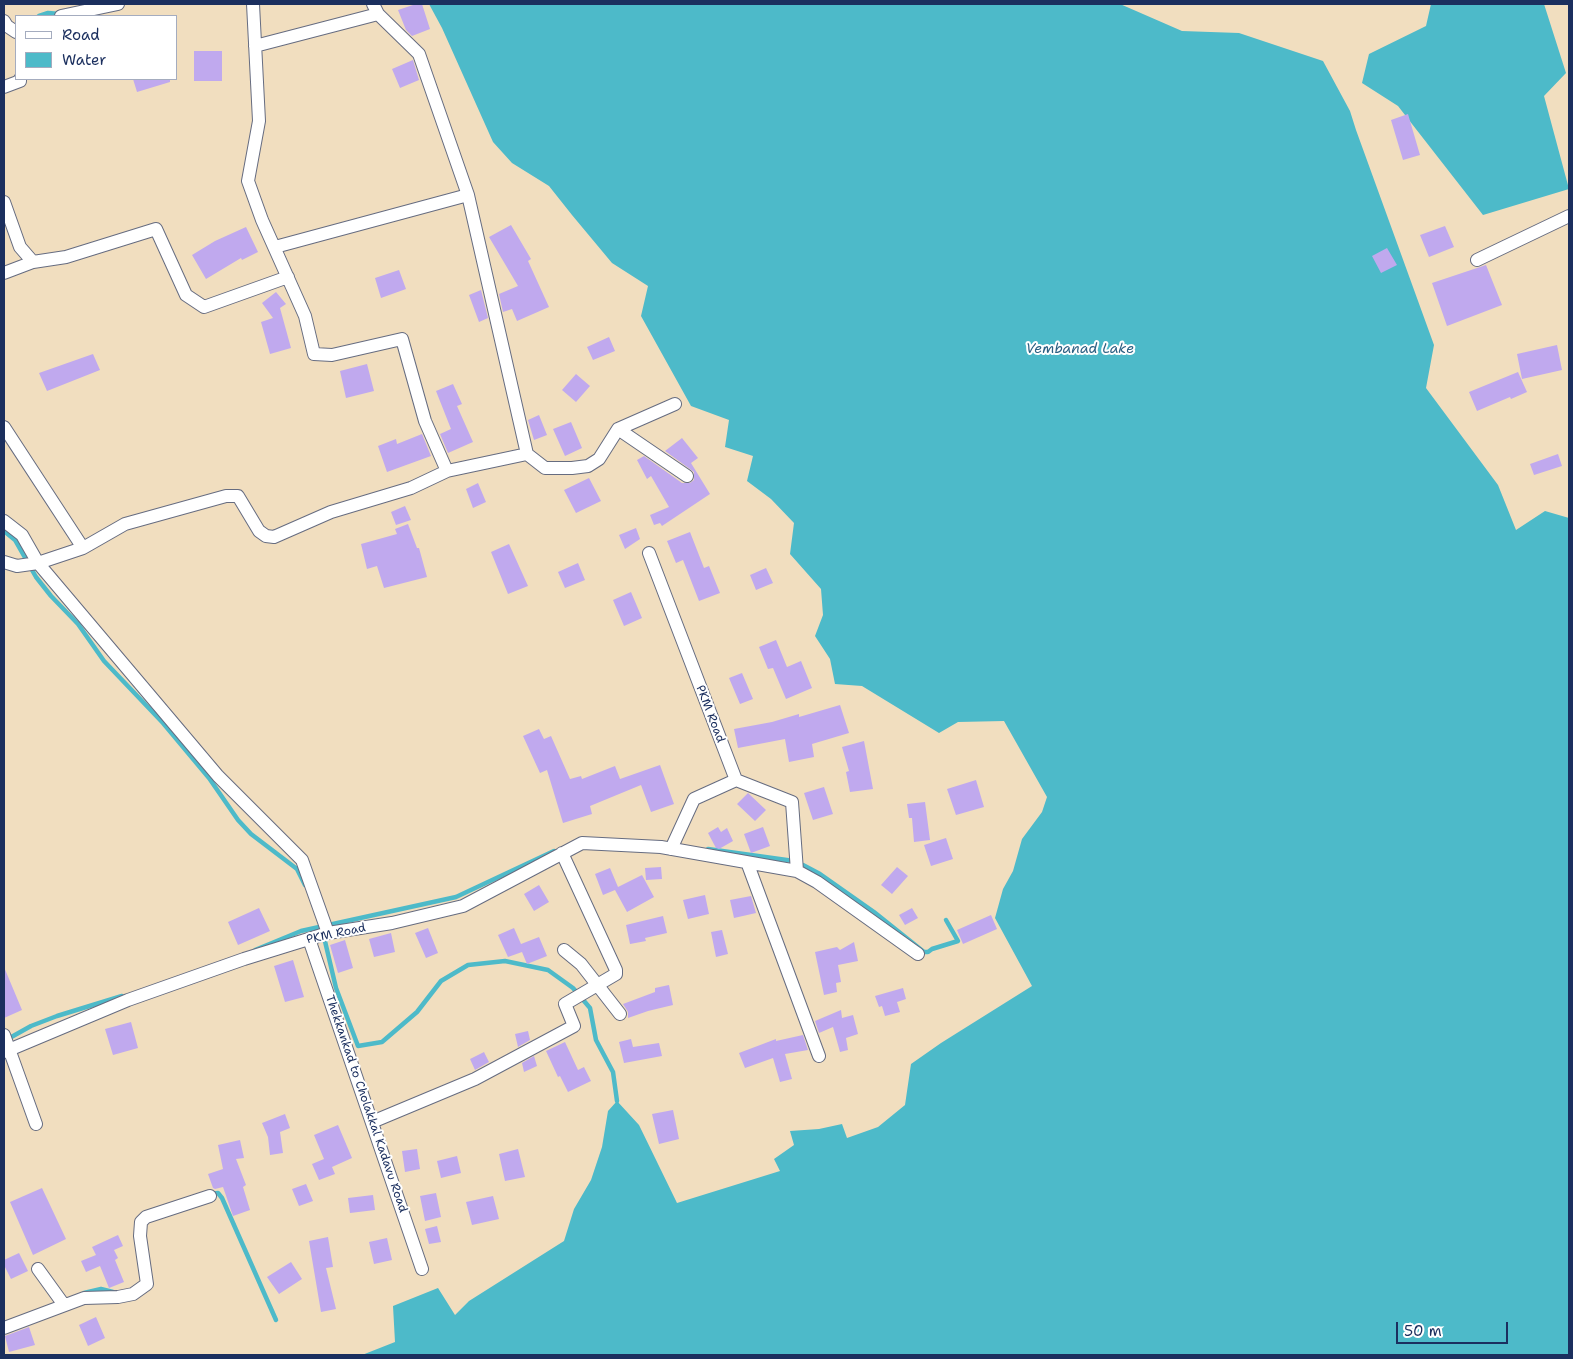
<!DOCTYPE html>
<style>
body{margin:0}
#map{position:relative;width:1573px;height:1359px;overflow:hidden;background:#f1debf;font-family:"Shantell Sans",sans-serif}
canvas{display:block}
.frame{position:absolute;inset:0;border:5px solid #1b2f5e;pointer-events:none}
.legend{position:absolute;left:15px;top:15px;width:162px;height:65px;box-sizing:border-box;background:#fff;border:1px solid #a4acbf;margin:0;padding:6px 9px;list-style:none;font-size:15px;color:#1b2f5e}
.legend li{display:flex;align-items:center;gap:10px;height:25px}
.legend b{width:25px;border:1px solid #a4acbf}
.scale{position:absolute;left:1396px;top:1322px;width:112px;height:22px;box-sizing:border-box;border:2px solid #1b2f5e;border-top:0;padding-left:6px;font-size:15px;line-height:18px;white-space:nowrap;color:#1b2f5e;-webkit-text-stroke:4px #fff;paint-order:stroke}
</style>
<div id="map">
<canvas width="1573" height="1359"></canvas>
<div class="frame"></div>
<ul class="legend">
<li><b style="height:6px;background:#fff"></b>Road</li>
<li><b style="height:14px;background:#4dbac9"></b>Water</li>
</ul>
<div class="scale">50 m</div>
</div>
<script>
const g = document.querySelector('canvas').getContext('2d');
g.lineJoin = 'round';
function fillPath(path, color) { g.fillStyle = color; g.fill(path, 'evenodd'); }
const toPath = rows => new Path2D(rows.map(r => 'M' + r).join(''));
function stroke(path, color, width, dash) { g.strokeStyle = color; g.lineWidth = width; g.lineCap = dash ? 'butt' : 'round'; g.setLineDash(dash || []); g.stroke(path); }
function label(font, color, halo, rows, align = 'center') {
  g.font = font + ' "Shantell Sans",sans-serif'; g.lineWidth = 4; g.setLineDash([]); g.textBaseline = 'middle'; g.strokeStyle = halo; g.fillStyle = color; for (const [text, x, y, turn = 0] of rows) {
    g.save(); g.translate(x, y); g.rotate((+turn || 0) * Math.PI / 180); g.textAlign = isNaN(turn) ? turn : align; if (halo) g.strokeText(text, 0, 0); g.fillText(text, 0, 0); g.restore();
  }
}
fillPath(toPath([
 [429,4,1120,4,1182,31,1239,33,1323,61,1350,111,1356,130,1434,345,1426,388,1498,485,1516,530,1545,511,1569,518,1569,1355,362,1355,395,1342,393,1306,438,1288,455,1315,469,1301,564,1241,574,1209,591,1180,602,1147,608,1111,617,1101,639,1125,677,1203,780,1171,774,1159,794,1145,790,1131,819,1129,842,1124,847,1138,878,1127,905,1105,911,1064,941,1043,1032,986,995,918,1003,889,1013,871,1022,839,1042,812,1047,797,1004,721,958,722,939,733,862,686,835,684,830,659,815,636,823,615,821,589,790,554,794,523,771,499,747,481,753,456,725,447,729,420,691,406,641,316,648,286,612,263,572,215,549,186,512,163,493,142,442,28],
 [1431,4,1544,4,1566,73,1544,96,1569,189,1483,215,1398,106,1362,83,1369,54,1426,26]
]), '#4dbac9');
stroke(toPath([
 [39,16,48,13,60,14],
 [4,531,15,540,36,577,51,596,78,624,104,661,163,723,209,778,238,820,251,834,297,869,305,885],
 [708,849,794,861],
 [803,865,820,874,874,912,924,952,928,952,932,949,958,941,946,920],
 [324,937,336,988,358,1046,382,1042,417,1012,441,981,468,965,505,961,548,970,573,988,590,1008,596,1040,613,1072,617,1101],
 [255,950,301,931,456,897,554,851],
 [6,1040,31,1026,57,1016,122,996],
 [211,1194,218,1193,222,1198,276,1320],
 [84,1293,101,1289,113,1292]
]), '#4dbac9', 4.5);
fillPath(toPath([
 [416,4,422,4,430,29,412,36,406,30,398,10],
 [194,51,222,51,222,81,194,81],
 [413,60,419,80,400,88,392,69],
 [133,79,170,79,170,82,137,92],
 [1408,114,1420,155,1403,160,1391,120],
 [511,225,531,259,528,261,549,307,517,321,512,309,503,312,499,294,518,286,489,237],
 [1445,226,1454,247,1429,257,1420,235],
 [246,227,258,252,242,260,241,258,206,279,192,255,215,241],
 [1387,248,1397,265,1381,273,1372,256],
 [1486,265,1502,305,1447,326,1432,283],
 [399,270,406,289,381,298,375,278],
 [481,290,488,318,479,322,469,295],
 [276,292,286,304,280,308,291,348,270,354,261,322,273,318,262,303],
 [609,337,615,351,593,360,587,347],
 [1557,345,1562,370,1522,379,1517,354],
 [93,354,100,370,47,391,39,373],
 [367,364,374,391,346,398,340,371],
 [1518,372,1527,392,1511,399,1510,397,1477,411,1469,392],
 [576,374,590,386,576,402,562,390],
 [453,384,462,404,457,406,473,442,448,453,440,434,451,429,436,391],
 [539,415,547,435,534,440,528,420],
 [571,422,582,448,565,456,553,429],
 [422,434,431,456,387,472,378,446,396,439,397,444],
 [682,438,698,458,691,463,710,494,662,526,660,523,654,525,650,515,669,507,651,476,647,479,637,460,644,456,682,483,690,483,694,480,694,472,665,451],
 [1558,454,1562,466,1534,475,1530,464],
 [589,478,601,501,576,513,564,490],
 [478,483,486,502,473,508,466,489],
 [405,506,411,520,396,525,391,512],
 [408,524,417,548,419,548,427,577,384,588,377,566,367,569,361,544,397,534,395,529],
 [636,528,640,539,625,549,619,535],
 [690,532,704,568,709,566,720,593,699,601,683,560,676,563,667,541],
 [509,544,528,586,508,594,491,552],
 [578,563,585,580,565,588,558,572],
 [766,568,773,583,756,590,750,575],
 [631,592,642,618,624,626,613,600],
 [776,640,787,667,801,661,812,688,786,699,773,668,768,669,759,647],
 [742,673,753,699,740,704,729,678],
 [840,705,849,733,812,744,814,757,789,762,785,739,738,748,734,729,772,722,799,714,799,717],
 [539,729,544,739,551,736,570,779,581,776,582,779,615,766,620,779,660,765,674,804,651,812,641,785,590,806,592,814,563,823,547,770,540,773,523,736],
 [864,741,873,789,850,792,846,772,849,771,842,747],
 [976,780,984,807,956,815,947,789],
 [824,787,833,814,813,820,804,793],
 [748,793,766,810,755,821,737,804],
 [925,802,930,840,914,842,912,818,909,818,907,804],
 [718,827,721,832,727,828,733,841,719,849,716,848,708,833],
 [763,827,770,846,751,853,744,834],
 [946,838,953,859,931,866,924,845],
 [661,867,662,879,646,880,645,868],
 [897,867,908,876,892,894,881,885],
 [610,868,618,887,642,875,654,897,627,912,615,890,603,895,595,874],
 [539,885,549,902,534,911,524,894],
 [705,895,709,914,688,919,683,900],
 [751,896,756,913,734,918,730,900],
 [259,908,270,931,238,945,228,922],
 [912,908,918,918,905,925,899,915],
 [991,915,997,929,963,944,957,930],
 [663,916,667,933,645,938,646,941,630,944,626,925],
 [428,928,438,953,426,958,415,933],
 [514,928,521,944,539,937,547,956,527,964,522,952,508,957,498,935],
 [722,930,728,954,716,957,711,932],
 [391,933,395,952,374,957,369,939],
 [345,940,353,968,338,973,330,945],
 [854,942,858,961,838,965,841,982,836,983,837,992,824,995,815,952,837,947,840,950],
 [293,960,304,997,285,1002,274,966],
 [4,967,22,1010,4,1018],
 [669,985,673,1005,648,1011,628,1018,628,1012,623,1004,655,992,655,988],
 [903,988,906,999,897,1002,900,1012,885,1016,882,1006,879,1007,875,996],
 [841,1010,842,1018,853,1015,858,1034,846,1038,848,1050,840,1052,833,1027,819,1033,815,1021],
 [131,1022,138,1048,113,1055,105,1029],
 [528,1031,530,1040,518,1047,515,1034],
 [803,1035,808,1050,785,1054,792,1079,780,1082,773,1058,745,1068,739,1053,776,1039,776,1041],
 [631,1039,633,1047,659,1043,662,1056,624,1063,619,1042],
 [565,1042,578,1070,584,1067,591,1081,568,1092,560,1076,558,1077,546,1051],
 [484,1052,489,1062,475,1070,470,1059],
 [534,1056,537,1066,524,1072,522,1063],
 [673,1110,679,1139,659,1144,652,1114],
 [285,1114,290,1128,280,1132,283,1153,270,1155,268,1137,262,1123],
 [338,1125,352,1158,332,1167,335,1174,319,1180,312,1164,324,1159,314,1135],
 [240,1140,244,1158,236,1159,246,1185,243,1187,250,1210,233,1216,223,1187,215,1189,213,1188,208,1174,223,1169,218,1145],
 [417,1149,420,1169,405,1172,402,1151],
 [518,1149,525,1177,505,1181,499,1154],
 [457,1156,461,1173,441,1178,437,1161],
 [306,1184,313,1201,299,1206,292,1189],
 [42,1188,66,1239,33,1255,10,1202],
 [436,1193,441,1217,425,1221,420,1196],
 [373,1195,375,1210,350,1213,348,1198],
 [493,1196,499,1219,472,1225,466,1202],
 [437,1226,441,1242,429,1244,425,1229],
 [118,1235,123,1246,114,1250,118,1258,115,1260,124,1282,109,1288,100,1266,86,1272,81,1261,96,1255,92,1247],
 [328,1237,333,1267,326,1268,336,1309,321,1312,309,1241],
 [387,1238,392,1260,374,1264,369,1242],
 [19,1253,28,1271,11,1279,4,1265,4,1260],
 [291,1262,302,1279,279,1294,267,1277],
 [96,1317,105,1338,88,1346,79,1325],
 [29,1327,35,1345,9,1352,5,1336]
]), '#c0a9ee');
const street = toPath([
 [378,14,419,54,468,195,527,454],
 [61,16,118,4],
 [4,21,7,26,16,32],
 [255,46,378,14,373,4],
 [4,87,20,81,20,79],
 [4,202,20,247,33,262,66,257,156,229,186,295,204,307,288,277],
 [275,247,468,195],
 [1477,260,1569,216],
 [4,273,33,262],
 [4,427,83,548],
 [618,429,687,476],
 [447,471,527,454,545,468,572,468,588,466,599,459,618,429,675,404],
 [4,521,22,535,38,563,218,776,302,860,328,933],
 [649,553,736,780,694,799,671,849],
 [4,562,17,566,38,563,83,548,125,524,226,496,238,496,259,531,266,536,274,537,331,512,411,488,447,471,425,421,402,339,332,355,314,354,305,316,262,220,248,181,259,121,253,4],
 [736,780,792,802,797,871],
 [747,862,819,1056],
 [309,939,422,1269],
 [564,950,581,964,620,1014],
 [4,1035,36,1124],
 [4,1052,128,1000,244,959,328,933,392,923,463,906,582,843,661,847,797,871,817,882,918,954],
 [372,1122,475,1079,574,1026,565,1004,616,974,616,970,562,853],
 [38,1269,64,1305],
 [4,1328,84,1298,118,1297,133,1294,147,1284,140,1236,141,1222,146,1217,210,1196]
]);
stroke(street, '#666c80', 14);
stroke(street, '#fff', 12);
label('12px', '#1b2f5e', '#fff', [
 ["PKM Road",710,714,69],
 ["PKM Road",336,934,-12],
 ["Thekkankad to Cholakkal Kadavu Road",366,1104,71]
]);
label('italic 14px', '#2c6083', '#fff', [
 ["Vembanad Lake",1080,349]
]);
</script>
